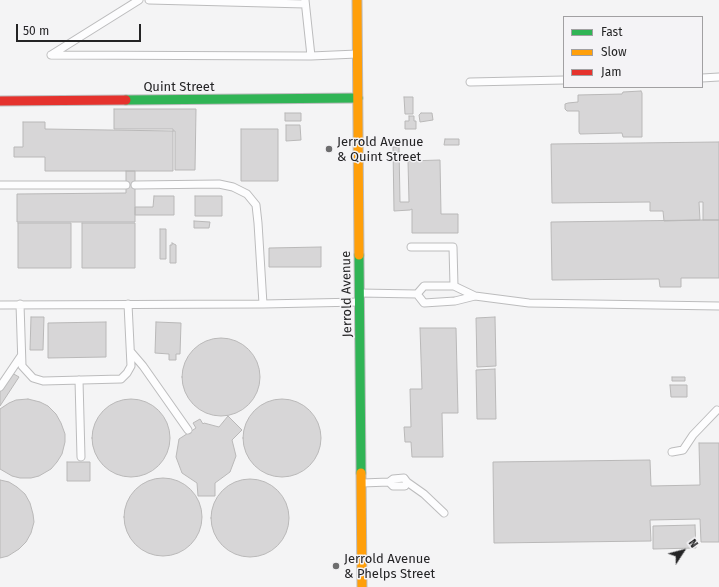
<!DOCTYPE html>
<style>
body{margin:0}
#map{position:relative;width:719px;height:587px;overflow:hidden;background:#f4f4f5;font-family:"Fira Sans",sans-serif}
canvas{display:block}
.legend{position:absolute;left:563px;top:16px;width:140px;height:72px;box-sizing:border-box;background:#f4f3f6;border:1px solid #a1a0a2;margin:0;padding:5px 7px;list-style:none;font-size:12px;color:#242425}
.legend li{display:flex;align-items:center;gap:8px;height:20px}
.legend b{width:20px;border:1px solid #a1a0a2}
.north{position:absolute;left:663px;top:531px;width:40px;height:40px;-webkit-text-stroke:3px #f4f3f6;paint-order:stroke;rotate:54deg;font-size:11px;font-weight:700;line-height:16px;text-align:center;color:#242425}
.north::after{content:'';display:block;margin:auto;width:14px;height:18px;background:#242425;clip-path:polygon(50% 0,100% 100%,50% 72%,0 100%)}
.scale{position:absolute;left:16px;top:24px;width:125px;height:18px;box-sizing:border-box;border:2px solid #242425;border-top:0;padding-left:5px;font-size:12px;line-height:14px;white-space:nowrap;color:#242425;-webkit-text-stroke:3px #f4f3f6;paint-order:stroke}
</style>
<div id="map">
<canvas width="719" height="587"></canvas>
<ul class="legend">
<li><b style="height:5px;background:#30b455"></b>Fast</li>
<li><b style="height:5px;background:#ff9f0a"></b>Slow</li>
<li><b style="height:5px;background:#e5322d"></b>Jam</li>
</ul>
<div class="north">N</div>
<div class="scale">50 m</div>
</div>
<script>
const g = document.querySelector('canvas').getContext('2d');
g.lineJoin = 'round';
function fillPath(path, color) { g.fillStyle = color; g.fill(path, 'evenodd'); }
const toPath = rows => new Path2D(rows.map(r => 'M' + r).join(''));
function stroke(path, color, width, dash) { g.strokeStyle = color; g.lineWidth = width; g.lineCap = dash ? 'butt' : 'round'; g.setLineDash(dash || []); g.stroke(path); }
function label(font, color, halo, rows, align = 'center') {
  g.font = font + ' "Fira Sans",sans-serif'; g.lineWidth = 3; g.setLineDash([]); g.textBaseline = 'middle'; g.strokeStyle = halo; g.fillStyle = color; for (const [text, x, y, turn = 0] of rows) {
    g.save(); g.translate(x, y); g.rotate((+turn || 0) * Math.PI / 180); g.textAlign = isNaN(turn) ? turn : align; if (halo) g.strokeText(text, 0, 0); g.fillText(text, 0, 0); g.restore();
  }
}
const building = toPath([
 [641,91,642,93,642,137,623,137,622,133,580,134,579,132,579,111,567,111,565,109,565,104,568,103,578,102,578,95,622,94,623,92,641,91],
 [404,97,413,97,413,114,405,114,404,97],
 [114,109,196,109,195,170,175,170,175,131,173,131,173,129,114,129,114,109],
 [285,113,301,113,301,121,285,121,285,113],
 [421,113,432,113,433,120,420,122,419,115,421,113],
 [409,116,414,116,414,121,416,121,416,129,405,129,405,121,409,121,409,116],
 [23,122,45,122,45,129,173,131,173,171,45,171,45,157,14,157,14,147,23,147,23,122],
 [286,125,300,125,301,140,286,141,286,125],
 [241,129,278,129,278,181,241,181,241,129],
 [445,139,459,139,459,145,444,145,445,139],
 [719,142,719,220,703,220,703,202,699,202,700,220,664,221,663,211,650,211,650,202,552,203,551,144,719,142],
 [393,147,399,147,400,202,409,202,408,161,440,160,441,214,458,214,458,233,412,233,412,209,410,210,394,211,393,147],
 [126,171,135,171,135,222,17,222,17,194,126,193,126,171],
 [154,196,174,196,174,215,135,215,135,207,153,207,154,196],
 [195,196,222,196,222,216,195,216,195,196],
 [703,220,719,220,719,278,681,278,681,287,660,287,659,279,552,280,551,222,703,220],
 [194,221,210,222,209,228,194,228,194,221],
 [18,223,71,223,71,268,18,268,18,223],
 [82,223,135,223,135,268,82,268,82,223],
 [160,229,166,229,166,259,160,259,160,229],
 [172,243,176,245,176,263,170,263,170,245,172,245,172,243],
 [321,247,321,267,269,267,269,248,321,247],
 [31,317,44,317,43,350,30,350,31,317],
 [495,317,496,366,477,367,476,318,495,317],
 [106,322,106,357,48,358,48,323,106,322],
 [156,322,181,323,180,354,176,354,176,360,169,360,169,354,155,353,156,322],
 [420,328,456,328,458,413,442,413,443,457,412,457,411,442,405,442,404,427,411,427,410,389,422,389,420,328],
 '182 377a39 39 0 1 1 78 0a39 39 0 1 1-78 0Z',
 [495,369,496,419,477,419,476,370,495,369],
 [12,373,19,377,0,406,0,391,12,373],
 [672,377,685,377,685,381,672,381,672,377],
 [670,385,687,385,687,397,671,397,670,385],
 '92 438a39 39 0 1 1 78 0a39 39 0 1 1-78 0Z',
 '243 438a39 39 0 1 1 78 0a39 39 0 1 1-78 0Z',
 [28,399,40,402,48,406,56,414,61,423,65,434,65,442,62,454,57,462,51,469,39,476,31,478,20,478,12,476,0,469,0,409,9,403,16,400,28,399],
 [228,416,242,430,232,440,236,456,230,472,215,483,215,496,198,496,197,483,182,473,176,457,179,439,196,428,193,423,200,419,203,424,204,423,219,427,228,416],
 [699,443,719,443,719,542,701,542,700,519,650,520,651,541,494,543,493,462,650,460,651,486,700,485,699,443],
 [67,462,90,462,90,481,67,481,67,462],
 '124 517a39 39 0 1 1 78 0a39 39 0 1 1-78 0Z',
 '211 518a39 39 0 1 1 78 0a39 39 0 1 1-78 0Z',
 [0,480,9,482,17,487,25,494,30,503,33,514,34,522,31,533,26,542,19,549,8,556,0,558,0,480],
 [695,525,696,548,653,549,653,526,695,525]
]);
fillPath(building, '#d7d6d7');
stroke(building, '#b9b8b8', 1);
const lane = toPath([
 [149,0,305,4],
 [305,0,311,56],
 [51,55,311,56,357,54],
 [51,55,139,0],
 [702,78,719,77],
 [470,82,564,80],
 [0,185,126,185],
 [135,185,219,184,233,187,247,194,256,205,258,223,263,304],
 [411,247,453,247,454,286],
 [360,293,417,294,424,303,455,301,475,296],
 [417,294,424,286,454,286,475,296,529,303,719,306],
 [20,304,22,366,33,378,43,381,121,379,127,373,131,366,128,304],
 [0,305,263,304,360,302],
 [131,352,143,366,188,430],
 [79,380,81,457],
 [0,387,21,356],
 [672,452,683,450,693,435,717,410],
 [389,482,393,486,405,486,407,482],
 [362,483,389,482,393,479,404,478,407,482,424,494,444,513]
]);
const fast = toPath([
 [126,100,358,98],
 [359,255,361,473]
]);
const slow = toPath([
 [357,0,359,255],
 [361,473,362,587]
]);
const jam = toPath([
 [0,101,126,100]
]);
stroke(lane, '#bcbcbd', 9);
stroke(fast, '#bcbcbd', 11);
stroke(slow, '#bcbcbd', 11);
stroke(jam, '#bcbcbd', 11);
stroke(lane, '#fdfdfe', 7);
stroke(fast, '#30b455', 9);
stroke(slow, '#ff9f0a', 9);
stroke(jam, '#e5322d', 9);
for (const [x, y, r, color] of [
 [329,149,4,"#6d6d6e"],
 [336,566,4,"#6d6d6e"]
]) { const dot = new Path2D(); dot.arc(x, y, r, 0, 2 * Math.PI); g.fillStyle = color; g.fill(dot); stroke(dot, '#f4f3f6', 1.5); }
label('13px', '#242425', '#f4f3f6', [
 ["Quint Street",179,87],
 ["Jerrold Avenue",347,294,-91]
]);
label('13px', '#242425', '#f4f3f6', [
 ["Jerrold Avenue",337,142],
 ["& Quint Street",337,157],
 ["Jerrold Avenue",344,559],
 ["& Phelps Street",344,574]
], 'left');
</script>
